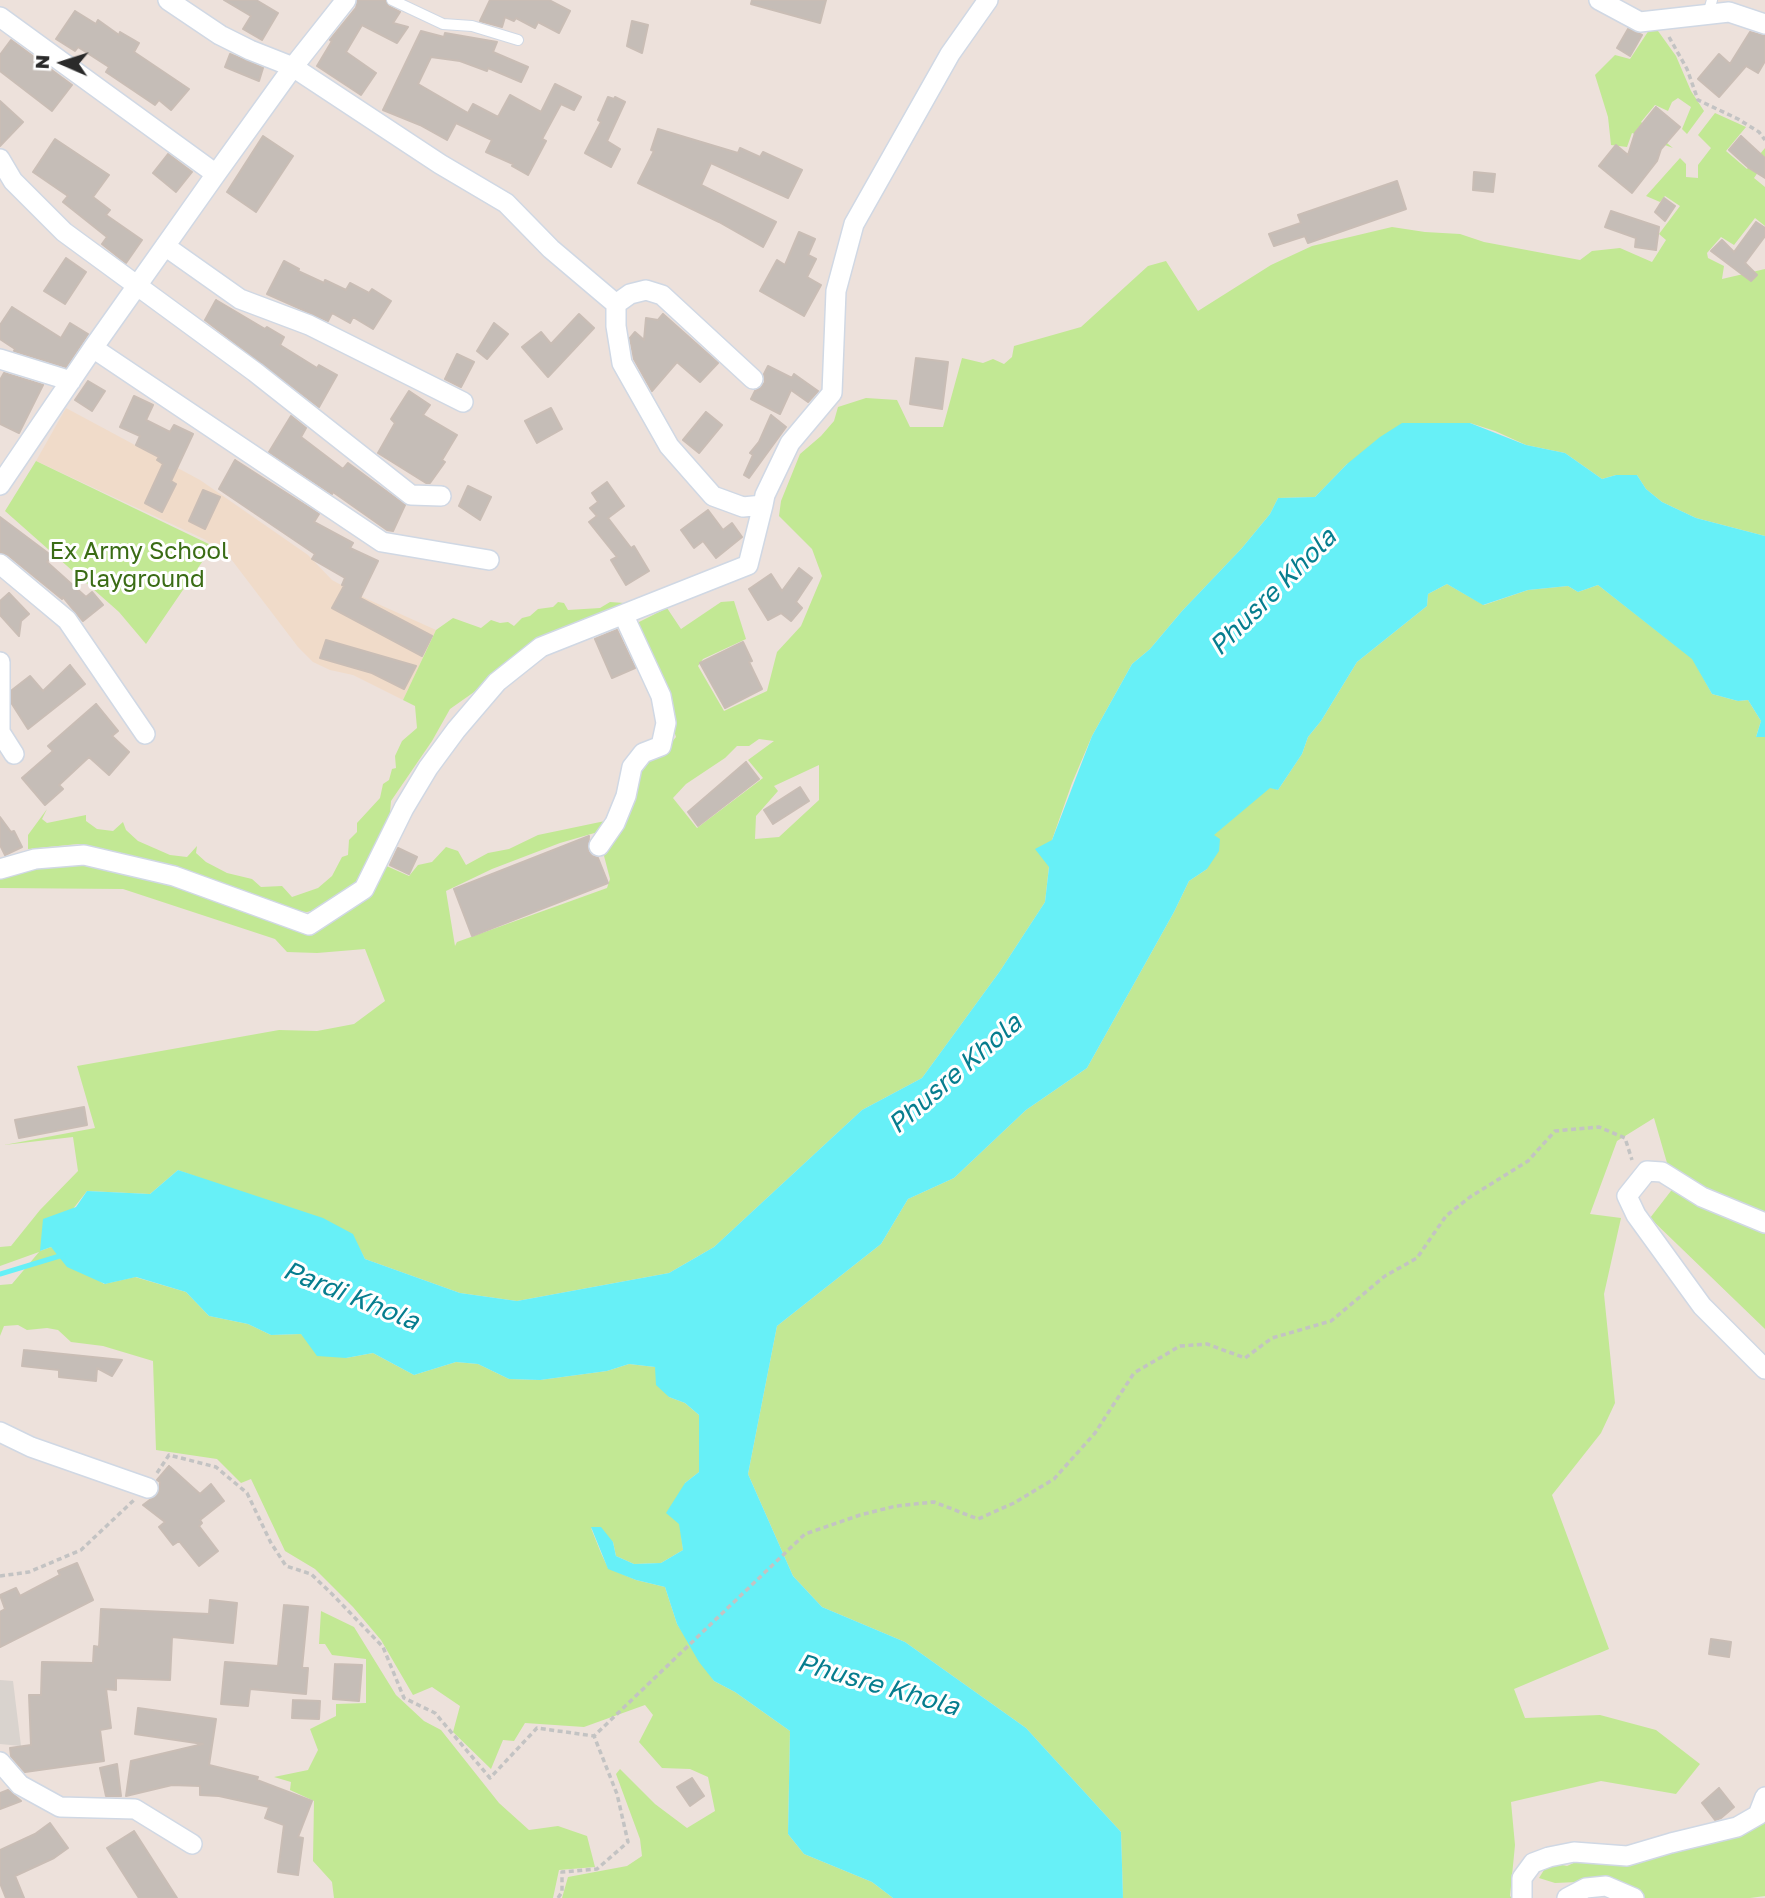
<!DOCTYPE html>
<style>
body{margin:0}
#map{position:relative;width:1765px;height:1898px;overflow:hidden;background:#ede1db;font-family:"Golos Text",sans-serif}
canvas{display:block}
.north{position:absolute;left:28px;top:28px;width:70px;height:70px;-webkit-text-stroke:5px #fff;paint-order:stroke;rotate:273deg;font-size:19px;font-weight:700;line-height:28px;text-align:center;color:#2a2a2a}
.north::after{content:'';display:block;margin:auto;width:24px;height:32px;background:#2a2a2a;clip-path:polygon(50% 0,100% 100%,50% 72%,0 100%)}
</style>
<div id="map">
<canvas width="1765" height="1898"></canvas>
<div class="north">N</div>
</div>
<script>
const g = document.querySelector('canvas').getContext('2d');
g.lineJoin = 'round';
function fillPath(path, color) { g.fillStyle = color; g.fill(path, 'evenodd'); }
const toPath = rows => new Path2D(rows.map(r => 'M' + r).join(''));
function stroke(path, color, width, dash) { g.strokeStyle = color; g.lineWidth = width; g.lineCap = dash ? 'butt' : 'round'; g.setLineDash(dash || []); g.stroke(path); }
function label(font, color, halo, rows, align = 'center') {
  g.font = font + ' "Golos Text",sans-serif'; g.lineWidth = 6; g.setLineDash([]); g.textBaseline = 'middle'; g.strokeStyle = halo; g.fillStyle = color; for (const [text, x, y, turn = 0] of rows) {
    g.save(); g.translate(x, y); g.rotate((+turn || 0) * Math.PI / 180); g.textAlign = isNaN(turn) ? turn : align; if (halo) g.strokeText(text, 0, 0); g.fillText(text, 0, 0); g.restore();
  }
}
fillPath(toPath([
 [66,408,200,480,308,555,332,580,367,599,436,630,403,700,353,675,330,670,313,662,298,647,231,559,206,540,36,461]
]), '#f0dbc9');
fillPath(toPath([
 [1653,24,1676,56,1691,91,1704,111,1687,134,1682,129,1691,107,1678,98,1672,102,1668,111,1655,105,1641,122,1673,148,1632,133,1627,147,1611,145,1608,117,1595,75,1615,55,1630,59],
 [1715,113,1746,127,1726,151,1747,169,1765,148,1765,162,1754,178,1765,187,1765,226,1755,218,1734,245,1721,237,1707,253,1708,258,1724,266,1722,279,1765,269,1765,536,1696,518,1662,502,1646,489,1637,475,1616,475,1602,479,1565,453,1526,445,1495,431,1470,423,1347,464,1315,497,1278,498,1270,514,1242,548,1182,611,1150,649,1132,664,1092,736,1072,783,1052,840,1045,902,1000,971,922,1078,862,1110,714,1247,669,1273,517,1301,460,1293,365,1259,352,1234,178,1170,150,1194,87,1191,40,1251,51,1247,104,1284,135,1277,186,1292,209,1316,248,1324,271,1335,301,1334,346,1358,373,1353,414,1375,456,1362,478,1364,509,1379,540,1380,607,1371,629,1364,655,1367,669,1397,685,1403,699,1415,699,1472,685,1483,680,1524,683,1550,661,1563,634,1564,616,1556,613,1542,591,1528,601,1553,608,1568,636,1580,665,1587,677,1624,714,1681,735,1692,790,1731,788,1834,804,1854,872,1882,893,1898,562,1898,568,1877,627,1866,642,1856,640,1839,616,1774,620,1769,655,1804,687,1828,715,1811,708,1777,690,1769,662,1768,639,1742,653,1715,645,1705,584,1727,525,1723,514,1741,503,1740,491,1769,453,1732,460,1706,432,1687,413,1695,381,1640,353,1607,315,1569,285,1551,251,1479,241,1483,217,1459,156,1450,153,1361,103,1346,71,1342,58,1330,47,1328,27,1330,18,1325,4,1326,0,1336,0,1285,12,1284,39,1252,0,1266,0,1247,11,1246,40,1210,78,1171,73,1137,4,1145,95,1128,77,1066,279,1030,317,1031,354,1024,385,1001,365,949,317,953,287,952,275,939,123,889,0,888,0,875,59,861,121,865,301,928,382,864,409,876,418,865,432,862,446,847,458,851,466,865,488,853,509,849,538,835,605,821,598,832,560,843,492,869,446,891,455,946,457,942,607,888,610,879,602,848,637,767,666,749,676,737,661,688,639,633,639,622,667,608,681,629,721,602,734,601,746,639,703,659,698,666,724,711,767,691,777,652,801,626,822,576,812,549,779,516,781,501,800,454,821,436,834,421,838,407,866,398,897,400,910,427,943,427,962,358,983,363,993,359,1004,364,1012,357,1014,346,1081,327,1148,266,1166,261,1198,311,1271,265,1312,246,1392,227,1425,232,1460,234,1484,242,1580,260,1592,251,1620,248,1652,262,1666,240,1659,234,1680,206,1665,196,1660,202,1646,196,1680,158,1686,164,1686,177,1698,178,1698,165,1711,148,1698,135],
 [759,739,774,741,748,760,763,778,697,828,673,798,686,784,725,758,737,746,749,746],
 [819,765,819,800,779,837,755,839,756,816,778,791,774,786],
 [36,461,213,546,146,644,119,612,5,511],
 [1447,584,1484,605,1528,590,1568,586,1578,592,1598,585,1693,659,1712,694,1738,701,1748,700,1761,721,1756,737,1765,737,1765,1329,1650,1218,1674,1187,1654,1118,1617,1141,1590,1214,1621,1218,1604,1294,1615,1403,1601,1433,1552,1495,1609,1649,1514,1689,1525,1718,1600,1715,1656,1730,1700,1764,1676,1794,1601,1781,1511,1802,1515,1845,1510,1896,1512,1898,1123,1898,1121,1832,1026,1728,905,1642,822,1607,793,1576,748,1474,777,1326,881,1244,908,1199,954,1178,1026,1110,1087,1068,1174,912,1189,881,1207,869,1213,835,1270,787,1278,790,1302,754,1308,737,1321,721,1357,662,1427,606,1428,594],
 [558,602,564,603,568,610,600,608,610,602,639,604,484,685,450,709,432,741,391,801,389,824,366,877,332,906,307,912,280,910,105,849,78,844,28,849,28,835,47,809,42,819,47,823,86,815,86,821,97,829,113,831,123,822,126,830,138,841,170,855,187,857,197,846,196,853,206,862,227,873,252,879,261,887,282,886,292,897,318,888,332,876,342,857,348,855,349,840,357,832,357,823,380,798,383,784,389,780,392,769,396,768,395,756,402,741,417,728,415,706,403,700,436,630,453,618,481,628,491,620,500,623,508,622,514,626,522,618,530,616,538,609,553,607],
 [321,1611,354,1627,396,1695,424,1721,441,1730,499,1803,529,1830,558,1826,587,1836,595,1867,559,1870,553,1898,334,1898,332,1882,313,1861,314,1801,290,1790,291,1782,274,1777,308,1770,318,1750,310,1729,336,1716,336,1704,366,1703,366,1659,332,1655,325,1644,319,1644],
 [1765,1815,1765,1896,1750,1898,1643,1898,1619,1885,1577,1882,1555,1883,1539,1878,1549,1862,1567,1866,1578,1861]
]), '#c2e894');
fillPath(toPath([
 [0,1680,13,1681,21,1746,0,1744]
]), '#d9d3ce');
fillPath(toPath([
 [1402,423,1470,423,1526,445,1565,453,1602,479,1616,475,1637,475,1646,489,1662,502,1696,518,1765,536,1765,737,1756,737,1761,721,1748,700,1738,701,1712,694,1692,659,1598,585,1578,592,1568,586,1528,590,1483,605,1447,584,1428,594,1427,606,1357,662,1321,721,1308,737,1302,754,1278,790,1270,788,1214,835,1220,839,1219,851,1207,869,1189,881,1174,912,1087,1068,1026,1110,954,1178,908,1199,881,1244,777,1326,748,1474,793,1576,822,1607,905,1642,1026,1728,1121,1832,1123,1898,893,1898,872,1882,804,1854,788,1834,790,1731,735,1692,714,1681,699,1662,677,1624,665,1587,636,1580,608,1569,591,1527,601,1527,613,1542,616,1556,634,1564,661,1563,683,1550,679,1524,666,1513,685,1483,699,1472,699,1415,685,1403,669,1397,656,1385,655,1367,629,1364,607,1371,540,1380,509,1379,478,1364,456,1362,414,1375,373,1353,346,1358,317,1356,301,1334,271,1335,248,1324,209,1316,186,1292,136,1277,105,1284,67,1267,51,1247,40,1251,43,1219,76,1207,87,1191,150,1194,178,1170,323,1218,353,1234,365,1259,460,1293,517,1301,669,1273,714,1247,862,1110,922,1078,1000,971,1045,902,1049,867,1035,849,1052,840,1092,736,1132,664,1150,649,1182,611,1242,548,1270,514,1278,498,1315,497,1347,464,1380,437]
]), '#67f0f7');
stroke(toPath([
 [0,1274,63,1255]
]), '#67f0f7', 5);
const building = toPath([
 [224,0,256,0,278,13,262,40,243,29,251,16,224,0],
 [358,0,385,0,388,6,400,12,393,23,408,27,397,43,362,25,346,52,376,73,361,95,317,66,332,41,330,40,356,8,358,0],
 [490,0,549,0,570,11,559,33,538,22,535,28,516,18,514,21,505,17,502,27,480,21,490,0],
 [752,0,826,0,820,23,751,4,752,0],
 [75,11,96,24,98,20,119,35,120,32,139,43,134,52,189,89,171,110,159,100,155,105,106,72,109,67,78,47,75,51,56,39,75,11],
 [632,21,648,25,642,53,627,46,632,21],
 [1628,29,1642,35,1630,56,1617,48,1628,29],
 [421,31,444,37,445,33,497,42,493,52,528,67,521,82,488,68,487,71,460,61,431,57,418,84,468,113,473,104,498,117,510,95,541,112,555,84,581,97,574,110,561,104,542,139,546,141,528,175,512,166,513,164,486,152,492,140,456,123,447,140,420,125,383,110,421,31],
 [1750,32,1765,36,1765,61,1758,73,1746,66,1719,97,1698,79,1719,54,1730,64,1750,32],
 [11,40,72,85,52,111,0,71,0,55,11,40],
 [230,54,263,68,259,81,225,67,230,54],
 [608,97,614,99,615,97,625,102,607,141,620,149,611,167,585,153,601,122,598,120,608,97],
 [0,101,23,122,0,146,0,101],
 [1656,107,1680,127,1661,149,1657,161,1632,193,1599,166,1616,145,1628,155,1635,133,1656,107],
 [658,129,738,153,740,148,760,157,763,152,802,170,788,198,711,163,701,185,776,222,763,247,719,222,638,183,654,151,651,150,658,129],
 [263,136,293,156,256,212,227,192,263,136],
 [1741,136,1765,158,1765,178,1749,168,1729,150,1741,136],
 [55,139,109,175,93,197,110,210,106,215,142,240,126,263,102,244,107,237,63,202,68,196,33,172,55,139],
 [168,154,192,172,176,192,153,173,168,154],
 [1474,172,1495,174,1493,192,1473,190,1474,172],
 [1397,181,1406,209,1308,243,1305,236,1274,246,1269,234,1301,223,1298,215,1397,181],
 [1664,198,1675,206,1665,221,1655,212,1664,198],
 [1611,211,1659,227,1656,250,1635,247,1636,238,1605,227,1611,211],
 [1756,222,1765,228,1765,236,1745,263,1757,275,1751,281,1711,251,1722,240,1734,252,1756,222],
 [799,232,815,239,808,255,816,259,807,277,821,285,804,316,760,291,777,260,785,265,799,232],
 [66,258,86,272,65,304,44,291,66,258],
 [284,261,299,269,298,271,324,283,325,280,346,290,350,283,369,293,372,289,391,301,373,329,353,317,350,323,332,313,328,321,267,294,284,261],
 [216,300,265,329,267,327,284,337,280,345,317,368,319,365,337,375,319,407,205,320,216,300],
 [12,307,61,338,70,323,88,334,66,367,14,351,15,349,0,339,0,325,12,307],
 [579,314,594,328,548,377,522,347,541,332,551,344,579,314],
 [663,314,718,363,700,382,677,362,652,391,634,359,630,338,635,332,644,340,646,318,658,320,663,314],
 [494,323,508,334,487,359,477,351,494,323],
 [457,354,474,362,461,387,445,379,457,354],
 [916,358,948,362,942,409,910,404,916,358],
 [768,366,792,378,794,374,818,391,808,402,791,390,780,414,751,399,755,391,761,388,765,382,764,374,768,366],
 [4,373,43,385,19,433,0,424,0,380,4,373],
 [88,381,105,391,92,411,75,400,88,381],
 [409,391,430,405,423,415,457,435,442,460,445,462,430,483,426,483,378,453,395,423,391,419,409,391],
 [134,396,153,405,146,420,170,432,174,425,193,434,171,481,176,484,162,512,145,503,163,464,157,460,159,457,136,445,140,436,120,427,134,396],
 [551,408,562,429,537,443,525,421,551,408],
 [706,412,722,425,699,453,683,440,706,412],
 [771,415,786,427,749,478,744,475,753,455,750,453,759,442,771,415],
 [291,416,306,428,301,437,343,469,348,463,405,505,393,531,387,530,333,492,332,494,269,452,291,416],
 [235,460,319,514,314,522,353,543,350,548,378,561,360,598,432,636,422,656,332,608,344,586,342,585,345,578,312,559,315,554,219,489,235,460],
 [607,482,624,506,608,518,631,548,634,546,649,571,626,585,611,560,617,557,589,522,597,516,590,508,598,502,592,493,607,482],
 [468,486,491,497,480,520,459,506,468,486],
 [203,490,220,497,205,529,189,521,203,490],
 [708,510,723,530,732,523,742,537,716,558,703,541,694,548,681,530,708,510],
 [0,517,52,556,47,562,86,597,92,592,103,605,83,621,63,597,62,599,8,555,0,552,0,517],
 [799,568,812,578,796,602,802,608,791,621,781,613,768,620,749,589,771,574,782,591,799,568],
 [9,593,29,614,21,621,19,636,0,615,0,601,9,593],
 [617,630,635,668,612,678,595,639,617,630],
 [326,640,416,666,404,689,372,673,320,658,326,640],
 [743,642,752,661,749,662,762,689,725,708,700,663,743,642],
 [70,665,85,684,28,729,12,704,12,690,30,676,43,691,70,665],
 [96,704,118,731,112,736,129,752,109,775,89,757,59,785,63,789,45,805,22,778,53,751,48,746,96,704],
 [746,762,759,779,698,826,688,812,746,762],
 [800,787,809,801,773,824,764,810,800,787],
 [0,817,11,832,14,831,22,847,5,855,0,845,0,817],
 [589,836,588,851,592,856,598,858,608,883,472,936,454,889,589,836],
 [398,848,417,857,409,874,390,865,398,848],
 [84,1107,87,1125,19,1138,15,1120,84,1107],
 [24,1350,122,1360,112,1376,97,1368,96,1381,59,1377,59,1370,22,1366,24,1350],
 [169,1466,200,1494,211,1484,224,1501,200,1520,202,1523,199,1526,218,1551,199,1566,179,1541,173,1545,159,1527,165,1522,143,1505,159,1493,160,1482,157,1480,169,1466],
 [77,1563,93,1600,0,1647,0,1612,5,1609,0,1595,16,1588,20,1596,60,1575,58,1571,77,1563],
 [210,1600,237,1603,233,1643,172,1637,170,1680,116,1678,116,1690,106,1689,111,1728,100,1730,104,1761,25,1772,11,1756,10,1748,31,1745,29,1695,41,1695,42,1662,93,1663,94,1646,99,1647,101,1609,209,1614,210,1600],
 [284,1605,308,1607,302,1668,308,1668,306,1694,250,1689,248,1706,221,1704,225,1662,278,1666,284,1605],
 [1711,1639,1731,1642,1729,1657,1709,1654,1711,1639],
 [335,1664,362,1665,359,1701,333,1699,335,1664],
 [293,1700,320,1701,319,1719,292,1718,293,1700],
 [138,1708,216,1719,209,1765,258,1777,257,1780,312,1801,298,1837,303,1838,298,1875,278,1872,284,1825,265,1818,269,1807,219,1796,200,1795,200,1786,172,1785,126,1796,131,1761,203,1744,135,1734,138,1708],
 [117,1764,121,1796,106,1796,100,1768,117,1764],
 [692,1778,704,1796,690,1806,677,1787,692,1778],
 [1719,1788,1734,1807,1721,1818,1715,1820,1702,1803,1719,1788],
 [8,1790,21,1801,0,1809,0,1793,8,1790],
 [50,1823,68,1848,54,1858,15,1876,24,1898,6,1898,0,1883,0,1850,35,1834,50,1823],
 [134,1831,177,1898,139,1898,107,1848,134,1831]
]);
fillPath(building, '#c5bdb7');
stroke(building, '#c9bdb5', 2);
const service = toPath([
 [392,0,443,24,472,26,518,40],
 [1708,14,1712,0]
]);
const minor = toPath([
 [168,0,220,35,250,50,293,67,440,164,506,203,551,249,616,304,616,326,622,363,669,446,713,496,743,507,763,505,765,495,790,443,832,393,836,291,854,224,950,54,988,0],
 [1599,0,1640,22,1729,12,1765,24],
 [0,17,216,174],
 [0,159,13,181,64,232,255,372,411,495,441,496],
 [165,246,240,299,309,325,463,402],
 [616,304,630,294,646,290,662,295,753,379],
 [93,348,382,542,489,560],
 [0,359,71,381],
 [0,485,93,348,216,174,293,67,346,0],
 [0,564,67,620,145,734],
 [0,662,0,732,14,754],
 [599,846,615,823,626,796,632,767,643,753,661,746,666,723,661,696,624,616],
 [0,869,35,859,84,855,174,876,309,925,364,889,404,808,428,768,456,730,497,682,541,647,748,565,763,505],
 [1765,1223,1702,1197,1662,1172,1647,1171,1627,1196,1636,1215,1702,1306,1765,1369],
 [0,1432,31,1447,148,1488],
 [0,1762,20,1785,60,1807,135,1809,192,1844],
 [1522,1898,1522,1878,1533,1863,1549,1857,1574,1852,1627,1856,1671,1843,1737,1827,1758,1815,1765,1797],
 [1567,1898,1586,1888,1606,1886,1634,1898]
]);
stroke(service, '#d0d8e4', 12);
stroke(minor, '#d0d8e4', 22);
stroke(toPath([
 [1669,37,1687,69,1698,100,1738,119,1759,132,1765,140],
 [157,1473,169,1455,216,1467,247,1493,271,1543,286,1566,311,1574,332,1594,383,1647,404,1698,435,1713,490,1778,537,1728,594,1736,805,1534,860,1515,896,1506,934,1502,978,1519,1014,1503,1054,1479,1095,1433,1134,1373,1180,1346,1207,1344,1245,1358,1272,1338,1331,1321,1385,1276,1417,1258,1446,1216,1470,1197,1528,1161,1555,1131,1599,1127,1625,1138,1632,1160],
 [0,1576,29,1572,81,1550,134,1500],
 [558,1898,562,1892,562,1872,597,1869,628,1842,617,1794,594,1736]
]), '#c3c3c3', 3.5, [5, 3.5]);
stroke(service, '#fff', 10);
stroke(minor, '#fff', 19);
label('24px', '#3a6c15', '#fff', [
 ["Ex Army School",139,551],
 ["Playground",139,579]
]);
label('italic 26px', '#067d8e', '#fff', [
 ["Phusre Khola",1273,592,-45],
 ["Phusre Khola",955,1074,-41],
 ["Pardi Khola",351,1296,22],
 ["Phusre Khola",878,1685,16]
]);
</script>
